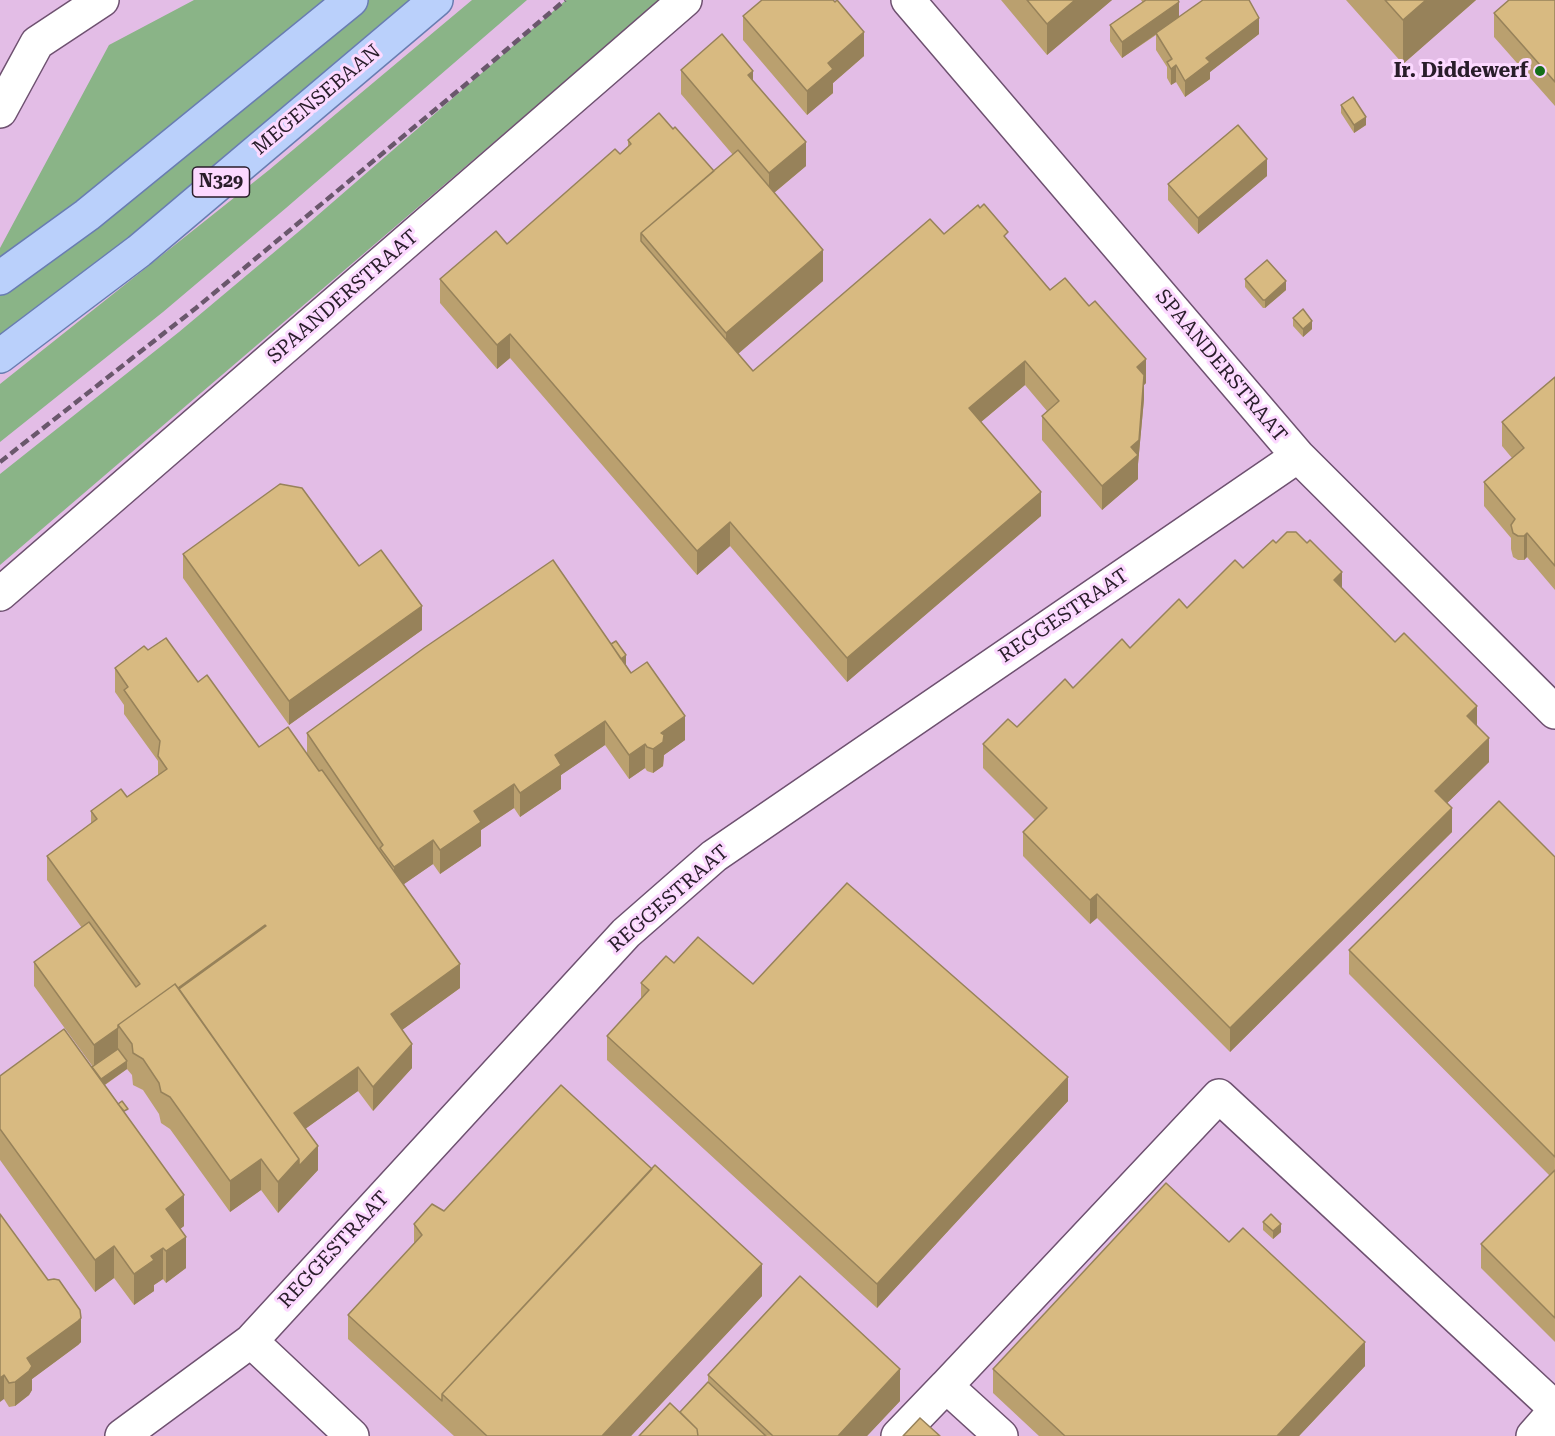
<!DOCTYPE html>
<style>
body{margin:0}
canvas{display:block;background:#eeccf1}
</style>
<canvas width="1555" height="1436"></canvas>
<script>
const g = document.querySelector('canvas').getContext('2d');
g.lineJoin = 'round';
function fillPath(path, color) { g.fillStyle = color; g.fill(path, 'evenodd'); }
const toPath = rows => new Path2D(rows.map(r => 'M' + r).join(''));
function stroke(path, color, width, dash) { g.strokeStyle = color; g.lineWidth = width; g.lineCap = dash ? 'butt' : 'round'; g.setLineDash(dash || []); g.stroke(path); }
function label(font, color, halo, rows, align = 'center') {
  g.font = font + ' "Roboto Serif",serif'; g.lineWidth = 6; g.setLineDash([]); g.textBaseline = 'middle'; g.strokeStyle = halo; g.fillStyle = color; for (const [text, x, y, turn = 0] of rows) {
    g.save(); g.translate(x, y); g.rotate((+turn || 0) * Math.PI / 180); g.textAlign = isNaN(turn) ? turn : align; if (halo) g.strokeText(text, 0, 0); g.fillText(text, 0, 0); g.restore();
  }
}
fillPath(toPath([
 [0,0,1555,0,1555,1436,0,1436]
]), '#e3bde6');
fillPath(toPath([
 [194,0,414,0,275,120,0,341,0,248,109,45],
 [472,0,527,0,286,208,163,312,0,442,0,384,269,170],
 [566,0,660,0,0,565,0,474,179,332,303,228]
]), '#8ab487');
const minor = toPath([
 [908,0,1298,456,1555,712],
 [0,111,37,43,102,0],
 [0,594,685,0],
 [251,1341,352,1436],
 [946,1386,1219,1096,1555,1408],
 [122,1436,251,1341,626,933,714,856,1298,456],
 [898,1436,946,1386,1001,1436],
 [1533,1436,1555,1411]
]);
const major = toPath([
 [0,278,87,215,351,0],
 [0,356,139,251,436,0]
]);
stroke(minor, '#6e5170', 36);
stroke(major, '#697db1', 36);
stroke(minor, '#fff', 33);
stroke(major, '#bad0fb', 33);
stroke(toPath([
 [0,462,196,308,465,85,565,0]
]), '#6a576c', 4.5, [9, 4.5]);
fillPath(toPath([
 [1001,0,1112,0,1047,55],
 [1141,0,1178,0,1179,17,1259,34,1210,72,1210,79,1185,97,1176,82,1171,85,1167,78,1167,67,1156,50,1156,35,1122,58,1110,41,1110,25,1143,3],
 [1346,0,1476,0,1403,64],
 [1555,0,1555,106,1494,37,1494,13],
 [743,16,864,56,833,83,833,93,807,115,743,40],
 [681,70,753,81,806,166,774,193,823,281,738,354,753,371,944,234,1008,240,1050,290,1146,383,1144,385,1144,399,1138,464,1138,479,1102,510,1042,440,1042,416,1047,411,1025,385,981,422,1041,516,847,682,730,546,697,575,510,358,497,369,440,303,440,279,507,244,620,154,628,147,628,140,673,129,714,171,733,155,681,94],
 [1341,105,1366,125,1354,133,1341,113],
 [1267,176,1198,234,1168,200,1168,184],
 [1245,279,1286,290,1265,308,1263,308,1245,287],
 [1293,318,1312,329,1303,337,1293,326],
 [1555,377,1555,590,1527,557,1524,560,1518,560,1513,557,1511,549,1511,538,1484,506,1484,482,1512,458,1502,446,1502,422],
 [1276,543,1342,589,1477,725,1489,762,1447,803,1452,832,1230,1052,1097,918,1090,924,1023,856,1023,832,1035,820,983,768,983,744,1017,727,1243,568],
 [183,554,359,566,422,630,289,725,183,578],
 [611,644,626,664,625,664,631,673,685,740,664,755,663,766,653,773,647,771,645,768,629,779,605,745,561,775,561,789,520,817,514,808,481,830,481,846,440,874,433,864,404,884,460,988,402,1030,412,1068,373,1111,358,1091,305,1129,318,1170,278,1213,261,1190,230,1212,170,1129,161,1123,159,1114,143,1090,133,1085,132,1075,127,1069,105,1085,128,1117,184,1226,180,1229,186,1268,166,1283,163,1279,154,1285,154,1291,134,1305,114,1278,95,1292,0,1160,0,1076,93,1067,34,986,34,962,82,928,47,880,47,856,91,824,91,811,127,797,158,775,158,761,124,714,124,705,115,692,115,668,148,650,198,682,259,747,307,754,307,733],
 [1555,857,1555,1342,1481,1268,1481,1244,1550,1176,1349,974,1349,950],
 [674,963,753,984,1068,1101,877,1308,607,1060,607,1036,641,999,641,983],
 [444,1211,762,1296,631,1436,454,1436,348,1339,348,1315,414,1244,414,1224],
 [0,1214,81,1342,78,1345,32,1379,32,1390,29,1395,15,1406,9,1407,4,1399],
 [1263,1222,1281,1232,1273,1239,1263,1230],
 [1229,1242,1365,1366,1299,1436,1039,1436,993,1393,993,1369],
 [708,1375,900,1401,867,1436,639,1436,680,1412,708,1382]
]), '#baa06f');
fillPath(toPath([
 [1075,0,1112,0,1047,55,1047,24],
 [1426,0,1476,0,1403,64,1403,20],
 [1179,2,1179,18,1122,58,1122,42],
 [1259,18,1259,34,1210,72,1210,79,1185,97,1185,81,1206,58],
 [864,32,864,56,833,83,833,93,807,115,807,91,828,63],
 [1176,65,1176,82,1171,85,1171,69],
 [753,71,753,95,748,75],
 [1366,117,1366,125,1354,133,1354,125],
 [806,142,806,166,769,197,769,173],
 [1267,159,1267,176,1198,234,1198,218],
 [823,250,823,281,726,364,726,333],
 [1286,281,1286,290,1265,308,1265,300],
 [1312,321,1312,329,1303,337,1303,329],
 [510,334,510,358,497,369,497,345],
 [1146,359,1146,383,1144,385,1144,399,1138,464,1138,479,1102,510,1102,486,1131,447,1137,367],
 [1025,361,1025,385,969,432,969,408],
 [1041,492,1041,516,847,682,847,658],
 [730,522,730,546,697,575,697,551],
 [1527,533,1527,557,1524,560,1524,536],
 [1342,572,1342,596,1334,580],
 [422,606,422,630,289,725,289,701],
 [626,655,626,664,616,671,616,663],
 [1477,706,1477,730,1467,716],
 [685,716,685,740,664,755,663,766,653,773,653,749,661,733],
 [605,721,605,745,561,775,561,789,520,817,520,793,555,755],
 [1489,738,1489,762,1435,815,1435,791],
 [645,744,645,768,629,779,629,755],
 [514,784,514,808,481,830,481,846,440,874,440,850,474,811],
 [1452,808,1452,832,1230,1052,1230,1028],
 [433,840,433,864,394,891,394,867],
 [1097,894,1097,918,1090,924,1090,900],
 [265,925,265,949,155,1004],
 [460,964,460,988,391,1038,391,1014],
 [118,1028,118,1052,94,1069,94,1045],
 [412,1044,412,1068,373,1111,373,1087],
 [127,1061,127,1069,90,1095,90,1087],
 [358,1067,358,1091,294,1137,294,1113],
 [1068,1077,1068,1101,877,1308,877,1284],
 [318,1146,318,1170,278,1213,278,1182,299,1159],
 [261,1159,261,1190,230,1212,230,1181],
 [184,1195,184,1226,166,1240,166,1209],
 [1281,1224,1281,1232,1273,1239,1273,1231],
 [186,1237,186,1268,166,1283,166,1251],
 [114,1246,114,1278,95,1292,95,1260],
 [163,1248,163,1279,154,1285,154,1291,134,1305,134,1274,151,1256],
 [762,1264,762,1296,631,1436,602,1436],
 [81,1318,81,1342,78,1345,32,1379,32,1390,29,1395,15,1406,15,1382,27,1358],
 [1365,1342,1365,1366,1299,1436,1277,1436],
 [900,1369,900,1401,867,1436,838,1436],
 [4,1375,4,1399,0,1402,0,1378]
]), '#97825a');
const building = toPath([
 [762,0,833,0,835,2,837,0,864,32,828,63,833,69,807,91,743,16,762,0],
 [1027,0,1075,0,1047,24,1027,0],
 [1146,0,1178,0,1179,2,1122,42,1110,25,1146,0],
 [1203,0,1249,0,1259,18,1206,58,1210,62,1185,81,1176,65,1171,69,1167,62,1172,59,1156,33,1203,0],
 [1385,0,1426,0,1403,20,1385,0],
 [1509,0,1555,0,1555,82,1494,13,1509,0],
 [722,34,753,71,748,75,806,142,769,173,681,70,722,34],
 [1353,97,1366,117,1354,125,1341,105,1353,97],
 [659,113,673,129,675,127,714,171,641,233,641,241,753,371,930,219,944,234,978,205,980,208,984,204,1008,232,1004,236,1050,290,1065,278,1089,306,1095,301,1146,359,1137,367,1144,375,1139,440,1131,447,1138,455,1102,486,1042,416,1059,401,1025,361,969,408,1041,492,847,658,730,522,697,551,510,334,497,345,440,279,496,231,507,244,615,149,620,154,631,144,628,140,659,113],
 [1238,125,1267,159,1198,218,1168,184,1238,125],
 [738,150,823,250,726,333,641,233,738,150],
 [1267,260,1286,281,1265,300,1263,300,1245,279,1267,260],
 [1303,309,1312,321,1303,329,1293,318,1303,309],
 [1555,377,1555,566,1527,533,1524,536,1518,536,1513,533,1511,525,1515,519,1484,482,1524,448,1502,422,1555,377],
 [280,484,302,488,359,566,381,550,422,606,289,701,183,554,280,484],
 [1287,532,1296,532,1307,543,1310,540,1342,572,1334,580,1395,642,1404,633,1477,706,1467,716,1489,738,1435,791,1452,808,1230,1028,1097,894,1090,900,1023,832,1047,808,983,744,1008,719,1017,727,1065,679,1073,688,1122,639,1130,648,1179,599,1187,608,1235,560,1243,568,1273,540,1276,543,1287,532],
 [553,560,631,673,647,662,685,716,661,733,664,735,663,742,653,749,647,747,645,744,629,755,605,721,555,755,561,765,520,793,514,784,474,811,481,822,440,850,433,840,394,867,380,848,383,845,307,733,424,648,553,560],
 [166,638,198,682,207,675,259,747,288,727,319,771,322,770,460,964,391,1014,412,1044,373,1087,358,1067,294,1113,318,1146,299,1166,299,1159,179,989,266,926,265,925,178,988,175,984,118,1025,118,1028,94,1045,34,962,89,922,136,987,140,984,47,856,97,819,91,811,121,789,127,797,167,769,158,756,160,741,124,690,128,687,115,668,144,646,148,650,166,638],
 [616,641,626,655,621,659,611,644,616,641],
 [1499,801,1555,857,1555,1157,1349,950,1499,801],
 [847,883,1068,1077,877,1284,607,1036,649,990,641,983,666,956,674,963,698,937,753,984,847,883],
 [175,984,299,1159,278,1182,261,1159,230,1181,170,1097,161,1092,159,1083,143,1059,133,1053,132,1044,118,1025,175,984],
 [64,1029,184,1195,166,1209,186,1237,166,1251,163,1248,151,1256,154,1260,134,1274,114,1246,95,1260,0,1129,0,1076,64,1029],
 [118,1049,127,1061,101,1079,92,1067,118,1049],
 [561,1085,652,1169,442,1394,442,1401,348,1315,422,1235,414,1224,432,1204,444,1211,561,1085],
 [122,1101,128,1109,124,1111,118,1104,122,1101],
 [655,1165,762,1264,602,1436,487,1436,442,1394,655,1165],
 [1555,1170,1555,1318,1481,1244,1555,1170],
 [1166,1183,1229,1242,1243,1228,1365,1342,1277,1436,1065,1436,993,1369,1166,1183],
 [0,1214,48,1280,54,1279,59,1280,80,1310,81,1318,78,1321,27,1358,32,1366,29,1371,15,1382,9,1383,4,1375,0,1378,0,1214],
 [1271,1214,1281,1224,1273,1231,1263,1222,1271,1214],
 [800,1276,900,1369,838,1436,773,1436,708,1375,800,1276],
 [708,1382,766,1436,698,1436,697,1429,680,1412,708,1382],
 [670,1403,697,1429,698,1436,639,1436,670,1403],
 [920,1418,940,1436,903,1436,920,1418]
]);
fillPath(building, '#d8ba81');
stroke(building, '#97825a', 1.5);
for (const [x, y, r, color] of [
 [1540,71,6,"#146f1a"]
]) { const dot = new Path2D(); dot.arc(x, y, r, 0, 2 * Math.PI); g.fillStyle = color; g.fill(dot); stroke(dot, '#fcd9ff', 2); }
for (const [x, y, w] of [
 [221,182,57]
]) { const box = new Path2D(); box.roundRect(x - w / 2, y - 15, w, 30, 4.5); g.fillStyle = '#fcd9ff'; g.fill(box); stroke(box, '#291d2a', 1.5); }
label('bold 18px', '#291d2a', null, [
 ["N329",221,182]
]);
label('bold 20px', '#291d2a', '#fcd9ff', [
 ["Ir. Diddewerf",1528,71]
], 'right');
label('20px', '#291d2a', '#fcd9ff', [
 ["MEGENSEBAAN",317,100,-40],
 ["SPAANDERSTRAAT",343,297,-41],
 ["SPAANDERSTRAAT",1221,366,50],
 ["REGGESTRAAT",1064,616,-34],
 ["REGGESTRAAT",669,899,-41],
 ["REGGESTRAAT",334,1250,-47]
]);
</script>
